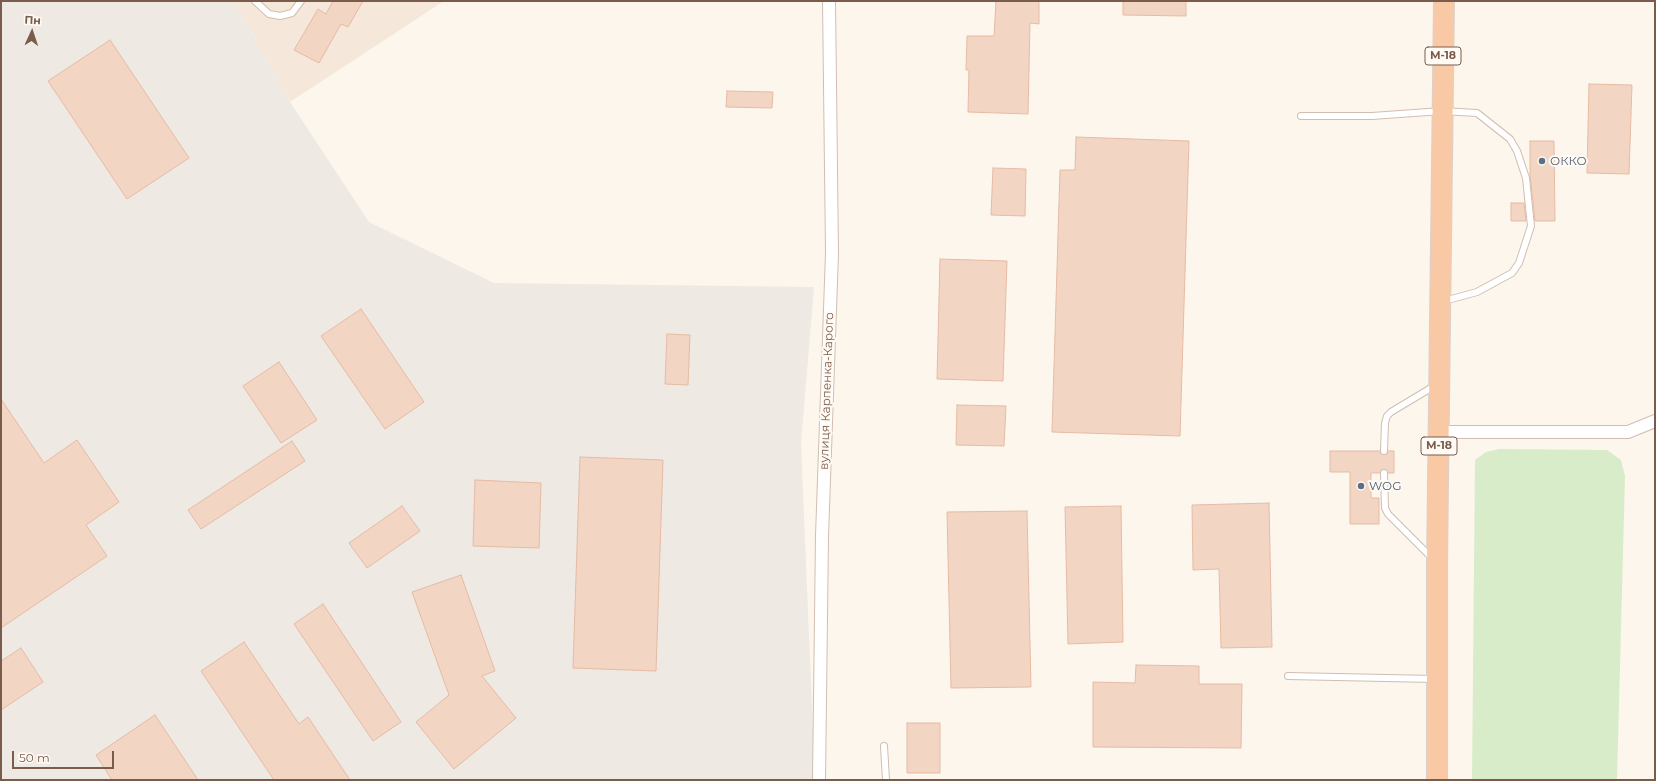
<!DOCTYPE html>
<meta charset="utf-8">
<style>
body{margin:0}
#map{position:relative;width:1656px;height:781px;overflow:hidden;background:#fdf6ec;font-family:Montserrat,sans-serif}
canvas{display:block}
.frame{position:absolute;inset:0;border:2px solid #7a5c4d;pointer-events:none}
.north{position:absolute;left:12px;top:12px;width:40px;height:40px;-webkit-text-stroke:3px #fffaf3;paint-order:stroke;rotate:3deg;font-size:11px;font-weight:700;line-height:16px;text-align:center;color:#7a5c4d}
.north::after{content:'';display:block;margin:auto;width:14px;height:18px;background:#7a5c4d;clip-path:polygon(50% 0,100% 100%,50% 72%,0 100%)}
.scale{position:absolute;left:12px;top:751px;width:102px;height:18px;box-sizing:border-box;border:2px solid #7a5c4d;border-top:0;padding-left:5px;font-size:12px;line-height:14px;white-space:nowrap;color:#7a5c4d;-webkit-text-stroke:3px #fffaf3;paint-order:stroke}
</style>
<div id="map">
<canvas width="1656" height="781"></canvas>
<div class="frame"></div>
<div class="north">Пн</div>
<div class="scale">50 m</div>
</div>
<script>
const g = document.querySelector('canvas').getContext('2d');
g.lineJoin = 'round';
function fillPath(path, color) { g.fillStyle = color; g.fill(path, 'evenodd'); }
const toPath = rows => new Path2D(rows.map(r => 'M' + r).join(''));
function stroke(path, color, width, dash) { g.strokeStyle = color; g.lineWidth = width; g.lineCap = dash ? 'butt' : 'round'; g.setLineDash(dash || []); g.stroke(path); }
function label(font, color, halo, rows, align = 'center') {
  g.font = font + ' Montserrat,sans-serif'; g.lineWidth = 4; g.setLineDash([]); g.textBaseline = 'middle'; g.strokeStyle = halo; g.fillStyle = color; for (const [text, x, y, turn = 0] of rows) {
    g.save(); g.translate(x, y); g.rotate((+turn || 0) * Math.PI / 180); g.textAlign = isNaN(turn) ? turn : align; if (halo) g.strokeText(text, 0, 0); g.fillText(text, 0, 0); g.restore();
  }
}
fillPath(toPath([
 [234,1,444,1,290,102]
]), '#f5e8da');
fillPath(toPath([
 [1,1,234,1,290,102,369,222,494,283,814,287,801,443,815,780,1,780]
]), '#efe9e4');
fillPath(toPath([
 [1499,449,1607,450,1621,460,1625,476,1617,780,1472,780,1475,460,1486,452]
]), '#d8ecc9');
const building = toPath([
 [333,1,363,1,348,27,341,24,319,63,294,50,318,9,326,14,333,1],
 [996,1,1039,1,1039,24,1030,23,1028,114,968,112,969,70,966,70,967,36,994,36,996,1],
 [1123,1,1186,1,1186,16,1123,15,1123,1],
 [110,40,189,158,127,199,48,81,110,40],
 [1589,84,1632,85,1629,174,1587,173,1589,84],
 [727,91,773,92,772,108,726,107,727,91],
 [1076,137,1189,141,1180,436,1052,432,1060,170,1075,170,1076,137],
 [1530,141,1554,141,1555,221,1535,221,1530,175,1530,141],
 [993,168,1026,169,1025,216,991,215,993,168],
 [1511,203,1524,203,1526,221,1511,221,1511,203],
 [940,259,1007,261,1003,381,937,379,940,259],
 [361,309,424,402,385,429,321,336,361,309],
 [667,334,690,335,688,385,665,384,667,334],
 [279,362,317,420,281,443,243,386,279,362],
 [1,399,44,463,77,440,119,502,86,525,107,556,1,628,1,399],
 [957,405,1006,406,1004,446,956,445,957,405],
 [292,441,305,461,201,529,188,510,292,441],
 [1330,451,1380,451,1384,455,1388,451,1394,451,1394,473,1388,473,1384,469,1380,473,1371,473,1371,498,1379,498,1379,524,1350,524,1350,472,1330,472,1330,451],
 [580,457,663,460,656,671,573,668,580,457],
 [475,480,541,483,539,548,473,546,475,480],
 [1269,503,1272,647,1221,648,1219,569,1193,570,1192,505,1269,503],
 [402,506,420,531,367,568,349,543,402,506],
 [1121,506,1123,642,1068,644,1065,507,1121,506],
 [1027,511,1031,687,951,688,947,512,1027,511],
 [461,575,495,671,482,676,516,718,454,769,416,722,449,695,412,592,461,575],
 [323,604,401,722,373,741,294,624,323,604],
 [244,642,299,724,308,717,350,780,274,780,201,671,244,642],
 [21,648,43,682,1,710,1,661,21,648],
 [1136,665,1199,666,1199,684,1242,684,1241,748,1093,747,1093,682,1135,683,1136,665],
 [155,715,198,780,112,780,96,755,155,715],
 [907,723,940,723,940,773,907,773,907,723]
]);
fillPath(building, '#f3d5c3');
stroke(building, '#e6bba3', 1);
const service = toPath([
 [255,1,269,14,280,16,292,13,301,1],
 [1301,116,1372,116,1442,111,1477,113,1510,139,1517,151,1526,178,1531,226,1519,263,1512,273,1477,292,1444,301],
 [1384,451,1385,423,1387,416,1391,412,1436,385],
 [1384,473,1385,508,1388,514,1432,558],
 [1288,676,1434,679],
 [884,746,886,780]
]);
const minor = toPath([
 [1439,432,1628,432,1655,421],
 [819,780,822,536,832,253,829,1]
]);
const trunk = toPath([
 [1437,780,1437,563,1444,1]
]);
stroke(service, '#d1beb0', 8);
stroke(minor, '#d1beb0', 14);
stroke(trunk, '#dad1cd', 22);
stroke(service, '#fff', 6);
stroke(minor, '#fff', 12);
stroke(trunk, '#f9c8a4', 20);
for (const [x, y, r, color] of [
 [1542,161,4,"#5c6f8a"],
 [1361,486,4,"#5c6f8a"]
]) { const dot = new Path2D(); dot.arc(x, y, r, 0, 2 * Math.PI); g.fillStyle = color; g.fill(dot); stroke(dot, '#fffaf3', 1.5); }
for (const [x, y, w] of [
 [1443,56,36],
 [1439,446,36]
]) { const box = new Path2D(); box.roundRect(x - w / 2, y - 9, w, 18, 3); g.fillStyle = '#fffaf3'; g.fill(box); stroke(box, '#7a5c4d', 1); }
label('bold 11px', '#7a5c4d', null, [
 ["М-18",1443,56],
 ["М-18",1439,446]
]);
label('12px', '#4e5e75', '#fffaf3', [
 ["ОККО",1550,161],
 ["WOG",1369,486]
], 'left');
label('12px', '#7a5c4d', '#fffaf3', [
 ["вулиця Карпенка-Карого",827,391,-88]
]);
</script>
